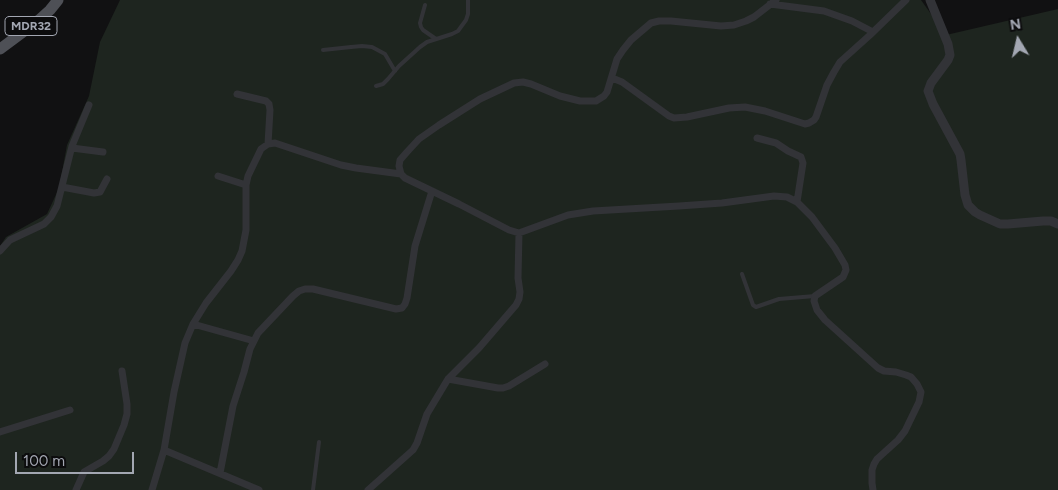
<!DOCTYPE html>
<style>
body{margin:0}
#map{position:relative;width:1058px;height:490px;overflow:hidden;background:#111112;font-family:Figtree,sans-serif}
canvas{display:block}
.north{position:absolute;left:993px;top:15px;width:50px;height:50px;-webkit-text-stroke:4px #0c0c0d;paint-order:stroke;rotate:351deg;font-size:14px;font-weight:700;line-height:20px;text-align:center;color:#a3a7b2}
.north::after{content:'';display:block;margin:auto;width:18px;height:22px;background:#a3a7b2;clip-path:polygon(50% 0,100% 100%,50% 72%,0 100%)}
.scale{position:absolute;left:15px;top:452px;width:119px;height:22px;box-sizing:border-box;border:2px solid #a3a7b2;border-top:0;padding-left:6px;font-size:15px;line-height:18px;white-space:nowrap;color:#a3a7b2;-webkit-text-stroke:4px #0c0c0d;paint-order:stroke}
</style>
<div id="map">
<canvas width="1058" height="490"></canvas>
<div class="north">N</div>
<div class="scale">100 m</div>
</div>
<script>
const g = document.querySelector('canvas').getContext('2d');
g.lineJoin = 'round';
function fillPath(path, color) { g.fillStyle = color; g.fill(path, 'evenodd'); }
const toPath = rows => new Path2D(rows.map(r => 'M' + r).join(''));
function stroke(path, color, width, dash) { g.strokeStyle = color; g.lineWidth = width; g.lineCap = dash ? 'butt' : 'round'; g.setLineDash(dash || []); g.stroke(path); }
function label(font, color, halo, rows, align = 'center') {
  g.font = font + ' Figtree,sans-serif'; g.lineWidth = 5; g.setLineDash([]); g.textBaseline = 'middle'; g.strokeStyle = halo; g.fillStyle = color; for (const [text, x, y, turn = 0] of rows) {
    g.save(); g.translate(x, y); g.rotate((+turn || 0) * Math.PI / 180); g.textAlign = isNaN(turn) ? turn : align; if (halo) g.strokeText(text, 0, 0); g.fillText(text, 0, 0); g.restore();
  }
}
fillPath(toPath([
 [120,0,921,0,946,35,1058,9,1058,490,0,490,0,246,6,237,47,214,59,188,67,145,89,96,100,42]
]), '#1e251f');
stroke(toPath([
 [425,5,420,23,421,27,423,30,436,39],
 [323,50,351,47,362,46,372,47,385,54,395,71],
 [376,86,383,84,388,79,399,66,420,47,427,42,452,34,458,31,466,20,468,14,468,0],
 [742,274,753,305,756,307,779,299,815,296],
 [313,490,319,442]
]), '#323337', 4);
stroke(toPath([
 [776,0,754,17,746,21,734,25,721,26,671,21,659,21,651,23,631,40,623,50,617,59,607,92,604,96,596,101,580,101,560,96,531,84,523,82,514,83,480,99,439,125,419,139,407,152,400,160,399,166,401,174,405,178,459,204,509,230,519,233,568,215,593,211,679,206,722,203,774,196,787,197,797,202,812,217,835,248,845,265,846,270,843,277,815,296,814,301,817,310,825,320,878,368,884,371,896,372,906,375,911,377,917,384,921,392,919,402,905,431,898,440,877,459,874,464,872,470,872,483,873,490],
 [770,4,824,11,852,21,873,32],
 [612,78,622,82,669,116,674,118,687,117,729,108,745,107,765,111,805,124,809,123,814,120,816,117,827,85,834,72,840,62,870,35,906,0],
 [237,94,266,101,269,104,270,110,268,144],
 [757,138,776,143,788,151,801,157,803,163,797,202],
 [72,148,103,152],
 [218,176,246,185],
 [62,187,94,193,100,192,107,179],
 [0,251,10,240,44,224,51,217,57,206,72,146,89,105],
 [193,324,254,341],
 [448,379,498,388,503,388,509,386,545,364],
 [0,432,70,410],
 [164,450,259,490],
 [220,473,233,406,244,372,250,349,258,333,293,296,299,291,305,289,313,289,396,309,402,308,405,304,407,298,415,246,432,191],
 [76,490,84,472,103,461,109,456,114,449,124,425,127,414,127,404,122,371],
 [152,490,164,450,174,392,185,343,193,324,206,303,231,271,238,260,242,251,246,230,246,185,248,176,261,149,268,144,275,143,341,165,356,168,401,174],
 [368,490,413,450,417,443,427,414,448,379,479,348,516,305,519,299,520,292,518,278,519,233]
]), '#323337', 7);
stroke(toPath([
 [930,0,948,44,950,55,948,60,931,83,928,91,933,104,960,154,961,160,965,195,968,205,975,212,980,215,1000,224,1008,224,1043,221,1051,221,1058,224]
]), '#323337', 9);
stroke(toPath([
 [0,49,39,20,50,10,58,0]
]), '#4e5056', 11);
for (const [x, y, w] of [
 [31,26,52]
]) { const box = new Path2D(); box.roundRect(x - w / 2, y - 9.5, w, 19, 4); g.fillStyle = '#0c0c0d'; g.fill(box); stroke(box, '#a3a7b2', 1); }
label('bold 12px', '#a3a7b2', null, [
 ["MDR32",31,26]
]);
</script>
